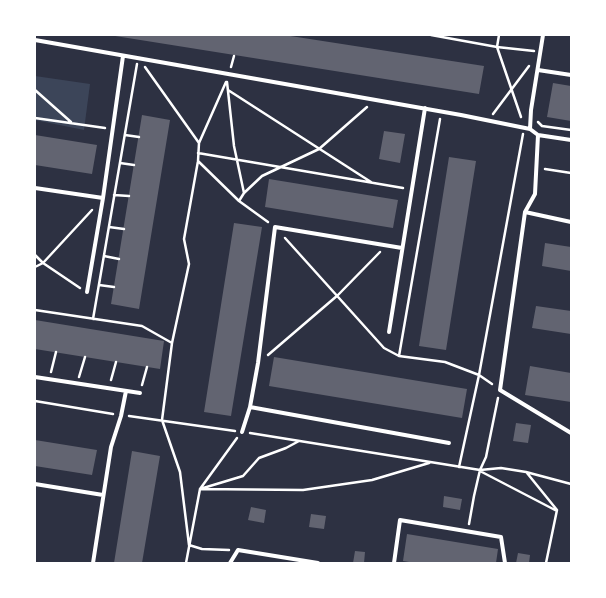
<!DOCTYPE html>
<style>
body{margin:0}
#map{position:relative;width:606px;height:598px;overflow:hidden;background:#2d3142;font-family:Ubuntu,sans-serif}
canvas{display:block}
.frame{position:absolute;inset:0;border:36px solid #fff;pointer-events:none}
</style>
<div id="map">
<canvas width="606" height="598"></canvas>
<div class="frame"></div>
</div>
<script>
const g = document.querySelector('canvas').getContext('2d');
g.lineJoin = 'round';
function fillPath(path, color) { g.fillStyle = color; g.fill(path, 'evenodd'); }
const toPath = rows => new Path2D(rows.map(r => 'M' + r).join(''));
function stroke(path, color, width, dash) { g.strokeStyle = color; g.lineWidth = width; g.lineCap = dash ? 'butt' : 'round'; g.setLineDash(dash || []); g.stroke(path); }
fillPath(toPath([
 [35,76,90,84,84,130,35,120]
]), '#3c4559');
fillPath(toPath([
 [109,35,284,35,484,66,479,94],
 [553,83,571,86,571,121,547,117],
 [142,115,170,120,139,309,111,304],
 [384,131,405,134,400,163,379,159],
 [35,135,97,145,92,174,35,165],
 [449,157,476,161,446,350,419,346],
 [269,179,398,200,393,228,265,207],
 [234,223,262,227,231,416,204,412],
 [545,243,571,247,571,271,542,266],
 [536,306,571,311,571,334,532,328],
 [35,320,164,341,160,369,35,349],
 [274,357,467,389,462,418,269,386],
 [530,366,571,373,571,402,525,395],
 [516,423,531,425,528,443,513,441],
 [35,440,97,450,92,475,35,466],
 [132,451,160,456,142,563,114,563],
 [444,496,462,499,460,510,443,507],
 [251,507,266,510,264,523,248,520],
 [311,514,326,516,324,529,309,527],
 [407,534,498,549,496,563,415,563,403,561],
 [355,551,365,552,364,563,353,563],
 [518,553,530,555,529,563,516,563]
]), '#626471');
stroke(toPath([
 [431,35,497,47,521,117],
 [499,35,497,47,534,51],
 [145,67,199,143],
 [231,67,234,56],
 [226,82,199,143,198,161,184,239,189,264,172,343,162,420,180,472,189,545,202,549,229,550],
 [227,82,234,146,244,193,239,201],
 [35,90,71,122],
 [228,90,371,182],
 [493,114,529,66],
 [35,118,105,128],
 [538,122,542,126,571,130],
 [125,135,139,137],
 [198,153,403,188],
 [198,161,239,201,268,222],
 [120,163,134,165],
 [545,169,571,173],
 [244,193,262,176,319,149,367,107],
 [114,195,129,196],
 [109,227,124,229],
 [285,238,384,348,399,356,445,362,479,375,492,384],
 [35,255,43,263,80,288],
 [104,256,119,259],
 [35,267,43,263,92,210],
 [99,285,114,287],
 [35,310,142,326,172,343],
 [93,319,137,64],
 [268,355,338,295,380,252],
 [399,356,440,119],
 [51,372,56,352],
 [79,377,85,357],
 [111,380,116,362],
 [142,385,147,367],
 [35,401,113,414],
 [129,416,235,431],
 [250,433,480,470,501,468,526,472,571,484],
 [299,441,286,448,259,458,243,476,200,489,303,490,372,480,429,463],
 [459,467,479,375,523,134],
 [480,471,555,510],
 [527,473,557,510,546,563],
 [469,524,474,496,480,470,486,457,498,398],
 [186,563,200,489,237,438]
]), '#fff', 2.5);
stroke(toPath([
 [35,40,461,115,530,129,531,110,543,35],
 [538,70,571,75],
 [530,129,538,135,571,140],
 [538,135,535,194,525,212,500,390,571,433],
 [35,188,103,198,123,56],
 [525,212,571,222],
 [87,292,103,198],
 [389,332,425,108],
 [35,377,140,393],
 [250,407,449,443],
 [242,432,250,407,258,363,275,227,402,248],
 [35,484,103,495],
 [93,563,111,447,121,416,126,391],
 [230,563,238,550,318,563],
 [394,563,400,520,501,537,505,563]
]), '#fff', 4);
</script>
